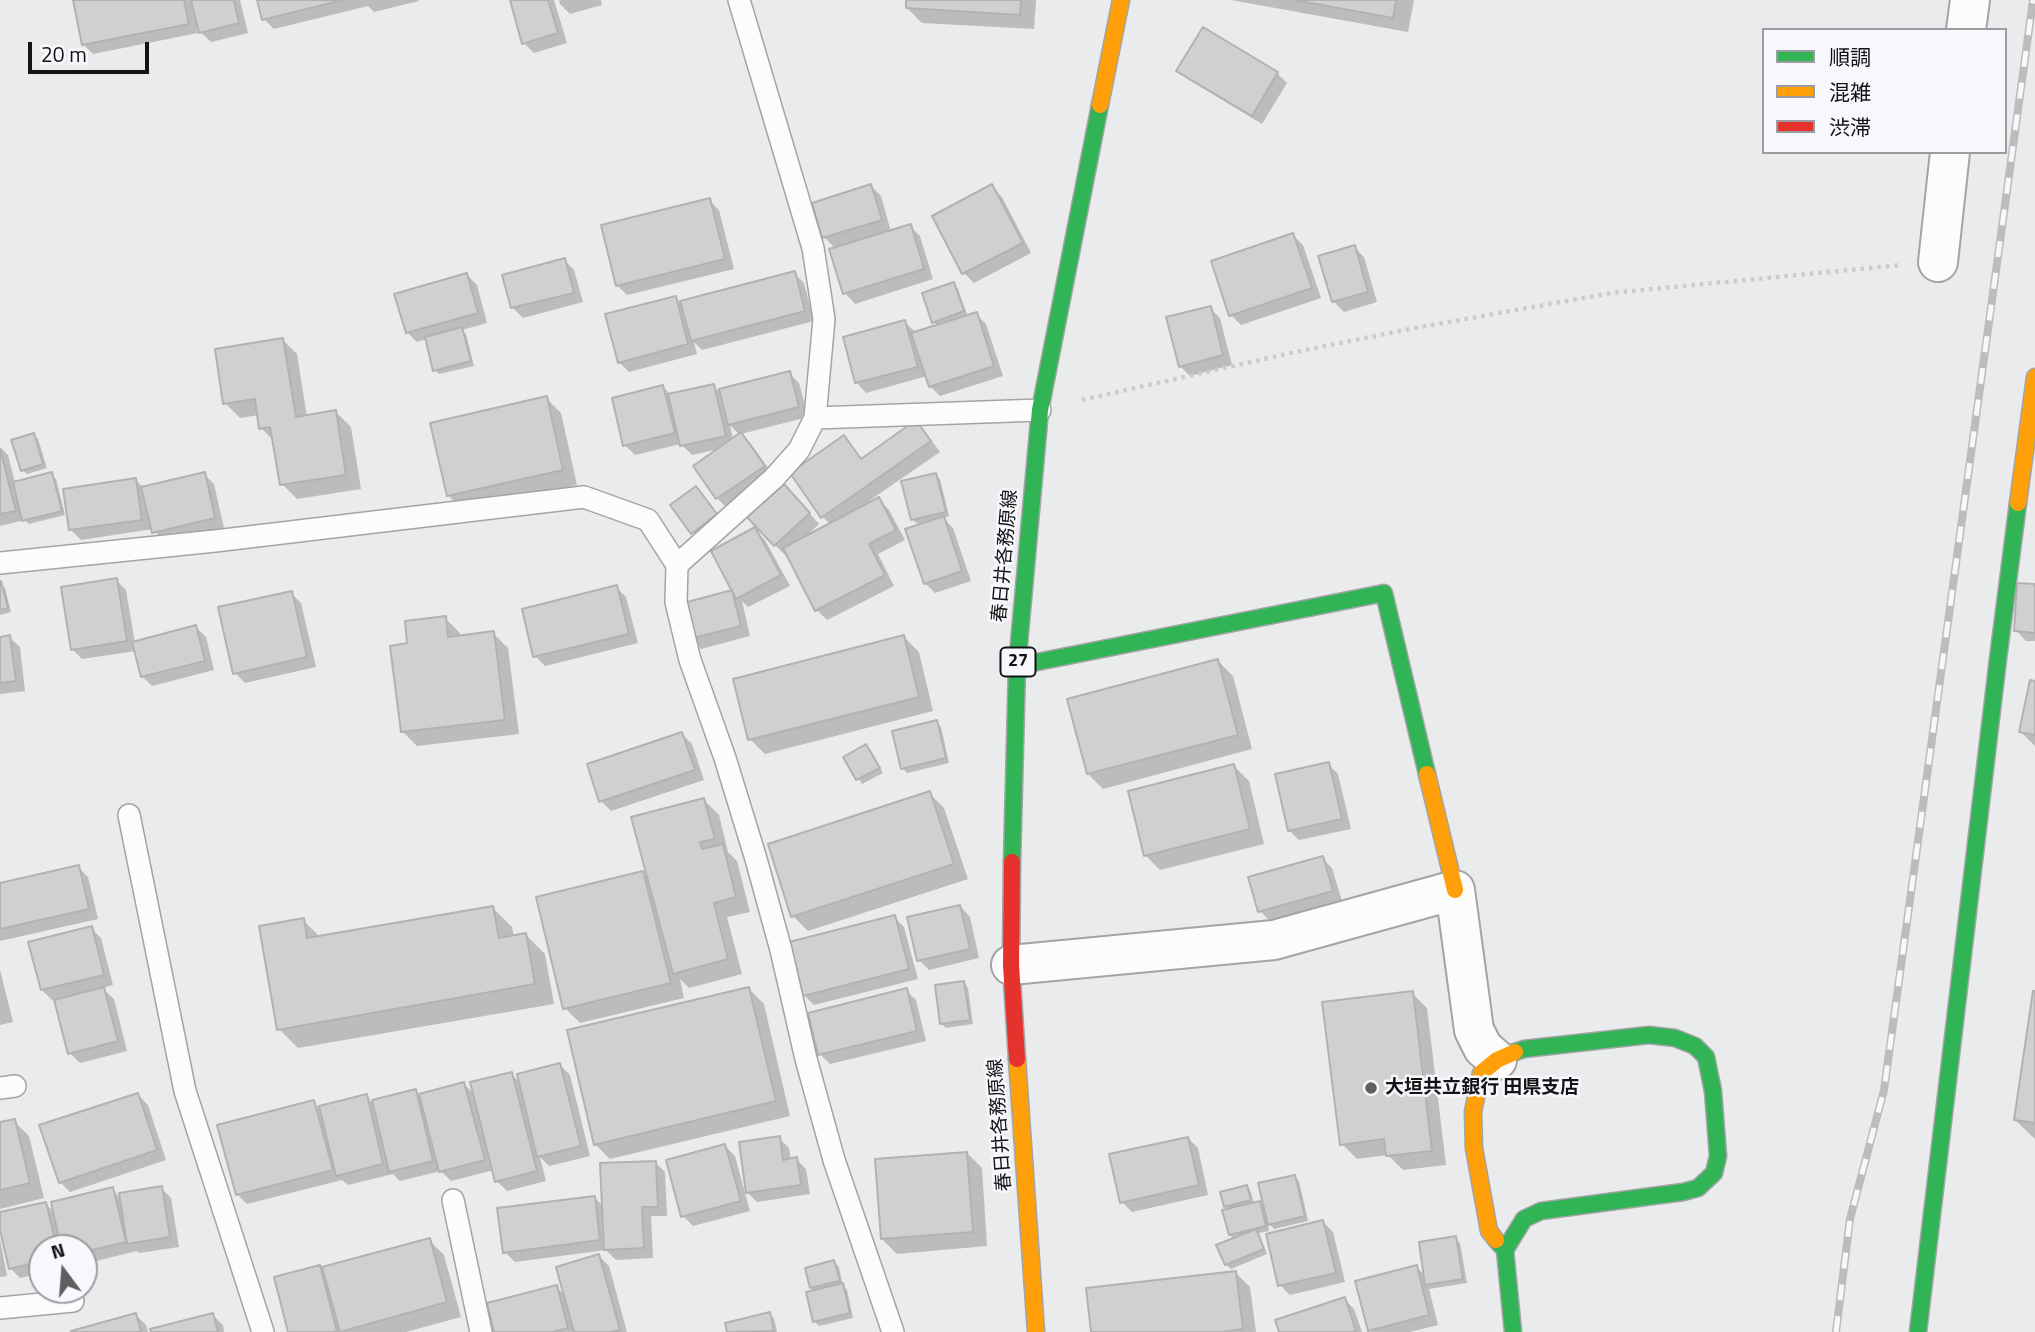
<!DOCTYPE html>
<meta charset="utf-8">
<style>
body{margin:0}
#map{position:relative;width:2035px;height:1332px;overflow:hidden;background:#eaebec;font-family:"Titillium Web","Noto Sans JP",sans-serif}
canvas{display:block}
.legend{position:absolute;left:1762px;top:28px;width:245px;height:126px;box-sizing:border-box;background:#f6f8fb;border:2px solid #9b9c9f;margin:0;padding:9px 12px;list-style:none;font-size:21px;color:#121314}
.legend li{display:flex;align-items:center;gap:14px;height:35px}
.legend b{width:35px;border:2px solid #9b9c9f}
.north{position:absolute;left:28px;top:1234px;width:70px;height:70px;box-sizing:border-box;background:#f6f8fb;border:2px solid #9b9c9f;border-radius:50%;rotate:344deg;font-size:19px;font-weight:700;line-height:28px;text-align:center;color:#121314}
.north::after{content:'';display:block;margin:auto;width:24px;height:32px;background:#5e5f60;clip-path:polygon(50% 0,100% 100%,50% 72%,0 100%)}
.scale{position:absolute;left:28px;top:42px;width:121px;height:32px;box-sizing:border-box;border:4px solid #121314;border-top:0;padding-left:9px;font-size:21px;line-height:24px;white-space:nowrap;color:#121314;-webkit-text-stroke:5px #f6f8fb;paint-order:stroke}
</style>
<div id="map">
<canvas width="2035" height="1332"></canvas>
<ul class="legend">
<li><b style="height:9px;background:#30b455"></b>順調</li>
<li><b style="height:9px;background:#ff9f0a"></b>混雑</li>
<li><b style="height:9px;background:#e5322d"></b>渋滞</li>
</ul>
<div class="north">N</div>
<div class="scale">20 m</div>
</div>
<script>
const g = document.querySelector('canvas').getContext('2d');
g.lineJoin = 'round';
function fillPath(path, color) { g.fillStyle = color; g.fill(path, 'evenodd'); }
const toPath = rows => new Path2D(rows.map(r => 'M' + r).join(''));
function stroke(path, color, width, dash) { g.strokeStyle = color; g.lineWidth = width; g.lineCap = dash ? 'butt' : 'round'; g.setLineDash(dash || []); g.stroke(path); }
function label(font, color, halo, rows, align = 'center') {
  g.font = font + ' "Titillium Web","Noto Sans JP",sans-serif'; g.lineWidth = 5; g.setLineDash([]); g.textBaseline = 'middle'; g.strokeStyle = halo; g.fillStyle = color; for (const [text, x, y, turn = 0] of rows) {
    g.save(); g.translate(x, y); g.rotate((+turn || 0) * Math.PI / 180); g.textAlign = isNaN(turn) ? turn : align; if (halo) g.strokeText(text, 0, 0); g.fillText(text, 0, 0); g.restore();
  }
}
fillPath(toPath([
 [75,0,240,0,248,33,211,42,196,28,198,33,93,54,83,44],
 [259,0,418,0,419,1,374,12,368,6,274,29,264,19],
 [512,0,554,0,567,43,534,53,524,43],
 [559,0,601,0,602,5,570,14,560,4],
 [908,0,1036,0,1034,29,922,23,907,8],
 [1231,0,1414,0,1408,32],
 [1179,71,1277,73,1287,83,1262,124,1189,80],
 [871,186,881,196,891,232,910,226,920,236,933,279,855,304,845,293,836,249,824,237],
 [992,187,1002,197,1031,253,974,283,964,273],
 [709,200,719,210,734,269,627,295,617,285],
 [1293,235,1303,245,1321,298,1241,325,1231,315],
 [1354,247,1364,257,1377,302,1344,312,1334,302,1321,257],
 [564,260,574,270,583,302,523,318,513,308],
 [794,273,804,283,814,321,702,350,694,342,697,354,629,372,619,362,675,298,680,303],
 [467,275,477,285,487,323,462,330,466,334,474,366,439,374,435,370,427,339,417,342,407,332],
 [954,284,958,289,968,317,976,314,986,324,1003,376,940,396,930,386,927,376,866,393,856,382,905,322,915,332,938,326,934,322],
 [1210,308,1220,318,1232,365,1190,376,1180,366],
 [282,339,297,354,307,417,336,412,351,427,361,489,297,499,282,484,275,442,261,428,259,415,240,418,225,403],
 [789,373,799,383,808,417,741,434,751,444,774,476,727,508,717,498,695,466,719,449,692,455,681,444,635,455,625,445,663,387,671,395,713,386,719,391],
 [730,425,740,435,733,439],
 [546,398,561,413,577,485,463,510,448,495],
 [916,423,926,433,940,452,863,505,864,507,879,500,889,510,905,540,878,554,894,586,827,620,817,610,787,552,785,555,775,545,794,496,819,524,805,537,831,525,822,516,844,438,852,446,850,446,865,467],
 [33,435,38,439,47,468,27,474,22,470],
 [0,447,8,455,15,483,51,474,56,479,65,515,29,524,25,520,0,526],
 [204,474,214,484,224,528,164,542,153,529,81,540,71,530,135,480,144,488],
 [935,475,940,479,949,516,943,518,953,528,971,581,935,593,925,583,920,526,913,520],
 [700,492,721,520,697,537,672,505],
 [755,530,765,540,790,586,748,607,742,601,750,636,701,649,691,639,682,605,735,591],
 [116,580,126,590,135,643,196,627,206,637,214,670,152,686,142,676,136,651,82,659,72,649],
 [0,583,5,588,11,612,0,615],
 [2035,586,2035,641,2026,641,2016,630],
 [616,587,626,597,638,643,545,666,535,656],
 [291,593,301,603,316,667,245,683,235,673],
 [445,618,460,633,460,637,493,633,508,648,519,734,417,746,402,731,409,645],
 [9,637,20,647,25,691,0,694,0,639],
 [904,637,919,652,933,711,765,754,750,739],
 [1218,661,1233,676,1252,749,1103,789,1088,774],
 [2035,683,2035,746,2021,732],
 [936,722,941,727,949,763,907,773,903,768],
 [682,734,692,744,704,780,611,811,601,801],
 [866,746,871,751,883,773,862,784,846,758],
 [1328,764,1338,774,1351,829,1299,840,1289,830],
 [1234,766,1249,781,1264,844,1160,870,1145,855],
 [929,793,944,808,968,879,808,931,793,916],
 [704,800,719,815,728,852,737,861,750,912,727,917,742,974,689,988,680,979,684,998,580,1023,565,1008,643,873,650,880],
 [1322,858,1332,868,1342,901,1270,921,1260,911],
 [78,867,88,877,98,919,0,941,0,885],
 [960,906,970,917,979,958,929,970,919,960],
 [492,907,512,927,514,937,525,934,545,954,554,1004,298,1048,279,1029,303,920,321,938],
 [894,917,904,927,918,979,814,1005,804,995],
 [91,928,101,938,113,985,102,988,114,999,127,1051,80,1063,70,1053,55,999,52,1000,42,990],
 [0,970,13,1022,0,1025],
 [964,983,968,988,973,1024,946,1028,941,1023],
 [749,989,764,1004,790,1116,610,1159,595,1144],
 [906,990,916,1000,926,1041,830,1064,820,1054],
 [1412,993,1427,1008,1446,1165,1403,1170,1388,1155,1357,1159,1342,1144],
 [2035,993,2035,1139,2015,1120],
 [560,1065,570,1075,590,1156,549,1166,540,1157,546,1181,507,1191,497,1181,494,1170,451,1181,441,1171,400,1181,393,1174,348,1185,342,1180,247,1204,237,1194,313,1102,319,1108,366,1096,371,1102,416,1091,420,1096,464,1084,475,1095,511,1074,521,1083],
 [138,1095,148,1105,166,1160,70,1192,60,1182],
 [14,1121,29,1136,44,1198,0,1209,0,1124],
 [779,1138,789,1148,791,1160,796,1159,806,1169,810,1194,757,1202,747,1192],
 [1188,1138,1198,1148,1208,1195,1132,1212,1122,1202],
 [725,1146,735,1156,750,1211,693,1226,683,1216],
 [967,1153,982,1168,987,1246,897,1254,882,1239],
 [655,1162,665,1172,667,1216,651,1216,653,1258,616,1260,606,1250,515,1262,505,1252,594,1197,604,1207],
 [1294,1176,1299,1181,1308,1221,1274,1229,1267,1221,1269,1231,1259,1233,1267,1254,1231,1269,1226,1264,1235,1239,1230,1235,1230,1210,1226,1206,1247,1187,1251,1192,1254,1204,1259,1203,1266,1210],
 [161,1188,171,1198,179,1247,139,1253,137,1251,84,1264,84,1248,42,1248,42,1273,20,1278,10,1268,0,1222,0,1214,46,1204,55,1213,112,1189,121,1199],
 [1323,1222,1333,1232,1345,1282,1290,1295,1280,1285],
 [1455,1238,1460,1243,1467,1283,1429,1289,1438,1325,1410,1332,1372,1332,1369,1330,1416,1267,1426,1276],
 [0,1239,7,1276,0,1277],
 [429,1240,444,1255,461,1317,406,1332,290,1332,319,1267,326,1274],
 [599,1256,609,1266,627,1332,496,1332,556,1287,566,1296],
 [834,1262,839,1267,843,1286,847,1290,853,1318,819,1326,814,1321,815,1291,811,1288],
 [1235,1272,1250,1287,1256,1332,1092,1332],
 [1344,1299,1354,1309,1362,1332,1281,1332],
 [769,1314,774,1318,777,1332,729,1332,727,1324],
 [136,1315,146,1325,148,1332,74,1332],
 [213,1315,223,1325,224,1332,152,1332]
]), '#0003');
const building = toPath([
 [73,0,184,0,189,24,82,45,73,0],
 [191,0,234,0,239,23,199,33,191,0],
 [257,0,343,0,262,20,257,0],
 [510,0,548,0,558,33,522,44,510,0],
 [906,0,1021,0,1020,15,906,8,906,0],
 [1294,0,1396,0,1393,18,1294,0],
 [1203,27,1278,72,1252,116,1176,71,1203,27],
 [871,184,882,220,822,238,812,203,871,184],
 [992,184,1023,243,962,274,932,216,992,184],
 [710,198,725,259,616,286,601,225,710,198],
 [911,224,924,269,843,294,829,249,911,224],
 [1293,233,1312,288,1229,316,1211,261,1293,233],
 [1355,245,1368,292,1332,302,1318,256,1355,245],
 [565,258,574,293,511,308,502,275,565,258],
 [795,271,805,311,691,341,680,301,795,271],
 [467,273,478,313,406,333,394,294,467,273],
 [954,282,964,311,932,323,922,293,954,282],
 [676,296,688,344,618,363,605,314,676,296],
 [1211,306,1223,355,1179,367,1166,317,1211,306],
 [977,312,994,366,929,387,911,333,977,312],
 [905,320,918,367,855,383,843,337,905,320],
 [462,327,471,361,433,371,425,337,462,327],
 [283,338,296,417,336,410,346,475,280,485,270,427,259,429,255,399,223,404,215,349,283,338],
 [790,371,799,407,728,425,719,389,790,371],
 [714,384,726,436,680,446,668,394,714,384],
 [663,385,675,433,623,446,612,398,663,385],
 [547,396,563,470,447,496,430,423,547,396],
 [916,420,931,441,821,518,790,473,844,435,861,459,916,420],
 [741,432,765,466,716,499,693,466,741,432],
 [34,433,43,464,21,471,11,440,34,433],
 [0,449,16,511,0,514,0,449],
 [52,472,62,511,22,521,13,482,52,472],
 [205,472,215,518,152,533,141,487,205,472],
 [936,473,946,512,911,520,901,481,936,473],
 [136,478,142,520,69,530,63,489,136,478],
 [784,484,810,513,774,546,747,517,784,484],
 [696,486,717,514,691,534,670,505,696,486],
 [879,497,896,530,869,544,885,575,815,611,783,548,879,497],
 [944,516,962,571,924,584,905,529,944,516],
 [755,527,781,575,736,599,711,551,755,527],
 [117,578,127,641,71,650,61,587,117,578],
 [1,581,8,608,0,610,0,582,1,581],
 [2017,583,2035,584,2035,633,2014,631,2017,583],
 [617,585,629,634,533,657,522,609,617,585],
 [732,590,741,626,689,639,680,604,732,590],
 [292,591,307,657,233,674,218,607,292,591],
 [446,616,448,637,494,631,505,720,401,732,390,646,407,643,405,621,446,616],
 [196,625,205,661,141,677,132,642,196,625],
 [10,635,16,681,0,683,0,637,10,635],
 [904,635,919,697,748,740,733,679,904,635],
 [1218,659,1238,735,1087,774,1067,699,1218,659],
 [2030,680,2035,681,2035,735,2019,732,2030,680],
 [937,720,946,758,901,769,892,731,937,720],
 [682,732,695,770,599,802,587,764,682,732],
 [866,744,880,768,856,780,843,757,866,744],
 [1329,762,1342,819,1288,831,1275,774,1329,762],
 [1234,764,1250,829,1144,856,1128,791,1234,764],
 [930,791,954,864,791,917,768,844,930,791],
 [704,798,715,839,700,842,702,849,723,844,736,897,714,903,728,959,673,974,631,817,704,798],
 [1323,856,1333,891,1258,912,1248,877,1323,856],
 [79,865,89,909,0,929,0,883,79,865],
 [643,871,671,983,563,1009,536,897,643,871],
 [960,905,970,949,917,961,907,917,960,905],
 [493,906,499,938,526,933,535,984,277,1030,259,926,304,918,307,938,493,906],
 [895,915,909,969,803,996,789,942,895,915],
 [92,926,104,975,41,990,28,942,92,926],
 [964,981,970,1020,940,1024,935,985,964,981],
 [104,987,118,1041,68,1054,54,1000,104,987],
 [749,987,776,1101,594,1145,567,1030,749,987],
 [907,988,917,1031,818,1055,808,1013,907,988],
 [1413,991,1432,1151,1386,1156,1384,1139,1340,1145,1322,1002,1413,991],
 [2033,991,2035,991,2035,1123,2014,1120,2033,991],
 [560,1063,581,1146,537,1157,517,1074,560,1063],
 [512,1072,537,1171,495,1182,470,1082,512,1072],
 [464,1082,485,1160,439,1172,419,1094,464,1082],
 [416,1089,433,1161,389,1172,372,1100,416,1089],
 [138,1093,157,1150,59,1183,39,1125,138,1093],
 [367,1094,383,1164,336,1176,319,1106,367,1094],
 [314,1100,333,1170,236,1195,217,1125,314,1100],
 [15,1119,30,1183,0,1190,0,1122,15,1119],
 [780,1136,783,1160,797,1157,801,1185,746,1193,739,1142,780,1136],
 [1188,1137,1199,1185,1120,1203,1109,1154,1188,1137],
 [725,1144,741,1201,681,1217,666,1160,725,1144],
 [967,1152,973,1232,881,1239,875,1159,967,1152],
 [656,1161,658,1207,642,1207,644,1248,604,1250,600,1163,656,1161],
 [1295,1175,1305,1216,1268,1225,1258,1183,1295,1175],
 [1247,1185,1251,1200,1224,1207,1220,1192,1247,1185],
 [162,1186,170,1237,127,1244,119,1193,162,1186],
 [113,1187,126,1242,84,1252,84,1248,61,1248,51,1202,113,1187],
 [595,1196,600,1240,503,1253,497,1208,595,1196],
 [1260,1201,1266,1226,1229,1235,1222,1210,1260,1201],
 [46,1202,57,1248,42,1248,42,1261,9,1269,0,1230,0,1212,46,1202],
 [1323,1220,1336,1273,1278,1286,1266,1234,1323,1220],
 [1256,1229,1264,1249,1225,1265,1216,1245,1256,1229],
 [1456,1236,1463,1279,1425,1285,1419,1242,1456,1236],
 [430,1238,447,1302,340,1332,322,1267,430,1238],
 [599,1254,620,1330,612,1332,574,1332,556,1267,599,1254],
 [834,1260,840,1281,810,1288,805,1268,834,1260],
 [320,1265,337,1332,288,1332,274,1277,320,1265],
 [1417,1265,1429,1315,1368,1331,1355,1281,1417,1265],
 [1236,1271,1243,1329,1221,1332,1091,1332,1086,1288,1236,1271],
 [843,1283,850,1313,813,1322,806,1292,843,1283],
 [557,1285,568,1328,552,1332,494,1332,487,1303,557,1285],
 [1345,1297,1356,1332,1279,1332,1275,1320,1345,1297],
 [770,1312,774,1331,727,1332,725,1323,770,1312],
 [136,1313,141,1332,71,1332,71,1331,136,1313],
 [213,1313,218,1332,151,1332,150,1329,213,1313]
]);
fillPath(building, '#d0d0d1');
stroke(building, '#b1b2b2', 2);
const lane = toPath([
 [815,418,1040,410],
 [0,563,215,541,584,497,648,520,677,565,676,602,690,660,725,758,756,859,781,950,806,1059,834,1160,893,1332],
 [677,565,774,478,799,450,815,418,824,319,813,248,739,0],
 [129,815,185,1091,263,1332],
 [0,1088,15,1086],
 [453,1200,481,1332],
 [0,1308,73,1301]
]);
const street = toPath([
 [1966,30,1970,0],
 [1938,262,1950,152],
 [1011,965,1274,940,1455,890,1474,1030,1483,1048,1497,1060]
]);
const fast = toPath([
 [1017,666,1384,593,1427,774],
 [1012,862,1017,666,1040,410,1100,105],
 [1496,1240,1505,1250,1513,1332],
 [1505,1250,1524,1219,1541,1211,1683,1192,1698,1188,1714,1173,1718,1156,1713,1091,1706,1057,1695,1046,1675,1038,1649,1035,1524,1049,1515,1052],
 [1918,1332,1998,659,2018,503]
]);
const slow = toPath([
 [1100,105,1121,0],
 [2018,503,2035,377],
 [1427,774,1455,890],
 [1017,1059,1036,1332],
 [1496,1240,1489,1231,1474,1148,1473,1112,1481,1073,1497,1060,1515,1052]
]);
const jam = toPath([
 [1012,862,1011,965,1017,1059]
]);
stroke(lane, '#a3a4a5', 24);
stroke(street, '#a3a4a5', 42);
stroke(fast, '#a3a4a5', 19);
stroke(slow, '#a3a4a5', 19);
stroke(jam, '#a3a4a5', 19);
stroke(toPath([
 [1082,400,1300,351,1415,328,1611,293,1901,265]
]), '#cbcbcc', 4.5, [3.5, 5]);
stroke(lane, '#fcfcfc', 21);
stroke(street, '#fcfcfc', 38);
stroke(fast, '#30b455', 16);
stroke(slow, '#ff9f0a', 16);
stroke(jam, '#e5322d', 16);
const rail = toPath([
 [1836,1332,1850,1219,1884,1090,2033,0]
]);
stroke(rail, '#bbbcbc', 8);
stroke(rail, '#f6f8fb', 5, [16]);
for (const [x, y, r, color] of [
 [1371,1088,7,"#5e5f60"]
]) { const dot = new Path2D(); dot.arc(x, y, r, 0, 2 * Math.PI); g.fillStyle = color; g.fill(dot); stroke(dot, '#f6f8fb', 2.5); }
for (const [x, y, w] of [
 [1018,662,35]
]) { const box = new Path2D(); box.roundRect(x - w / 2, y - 14.5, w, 29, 5); g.fillStyle = '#f6f8fb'; g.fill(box); stroke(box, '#121314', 2); }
label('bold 18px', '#121314', null, [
 ["27",1018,662]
]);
label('19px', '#121314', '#f6f8fb', [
 ["春日井各務原線",1006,556,-85],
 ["春日井各務原線",1001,1125,-94]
]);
label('bold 19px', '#121314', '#f6f8fb', [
 ["大垣共立銀行 田県支店",1385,1088]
], 'left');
</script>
